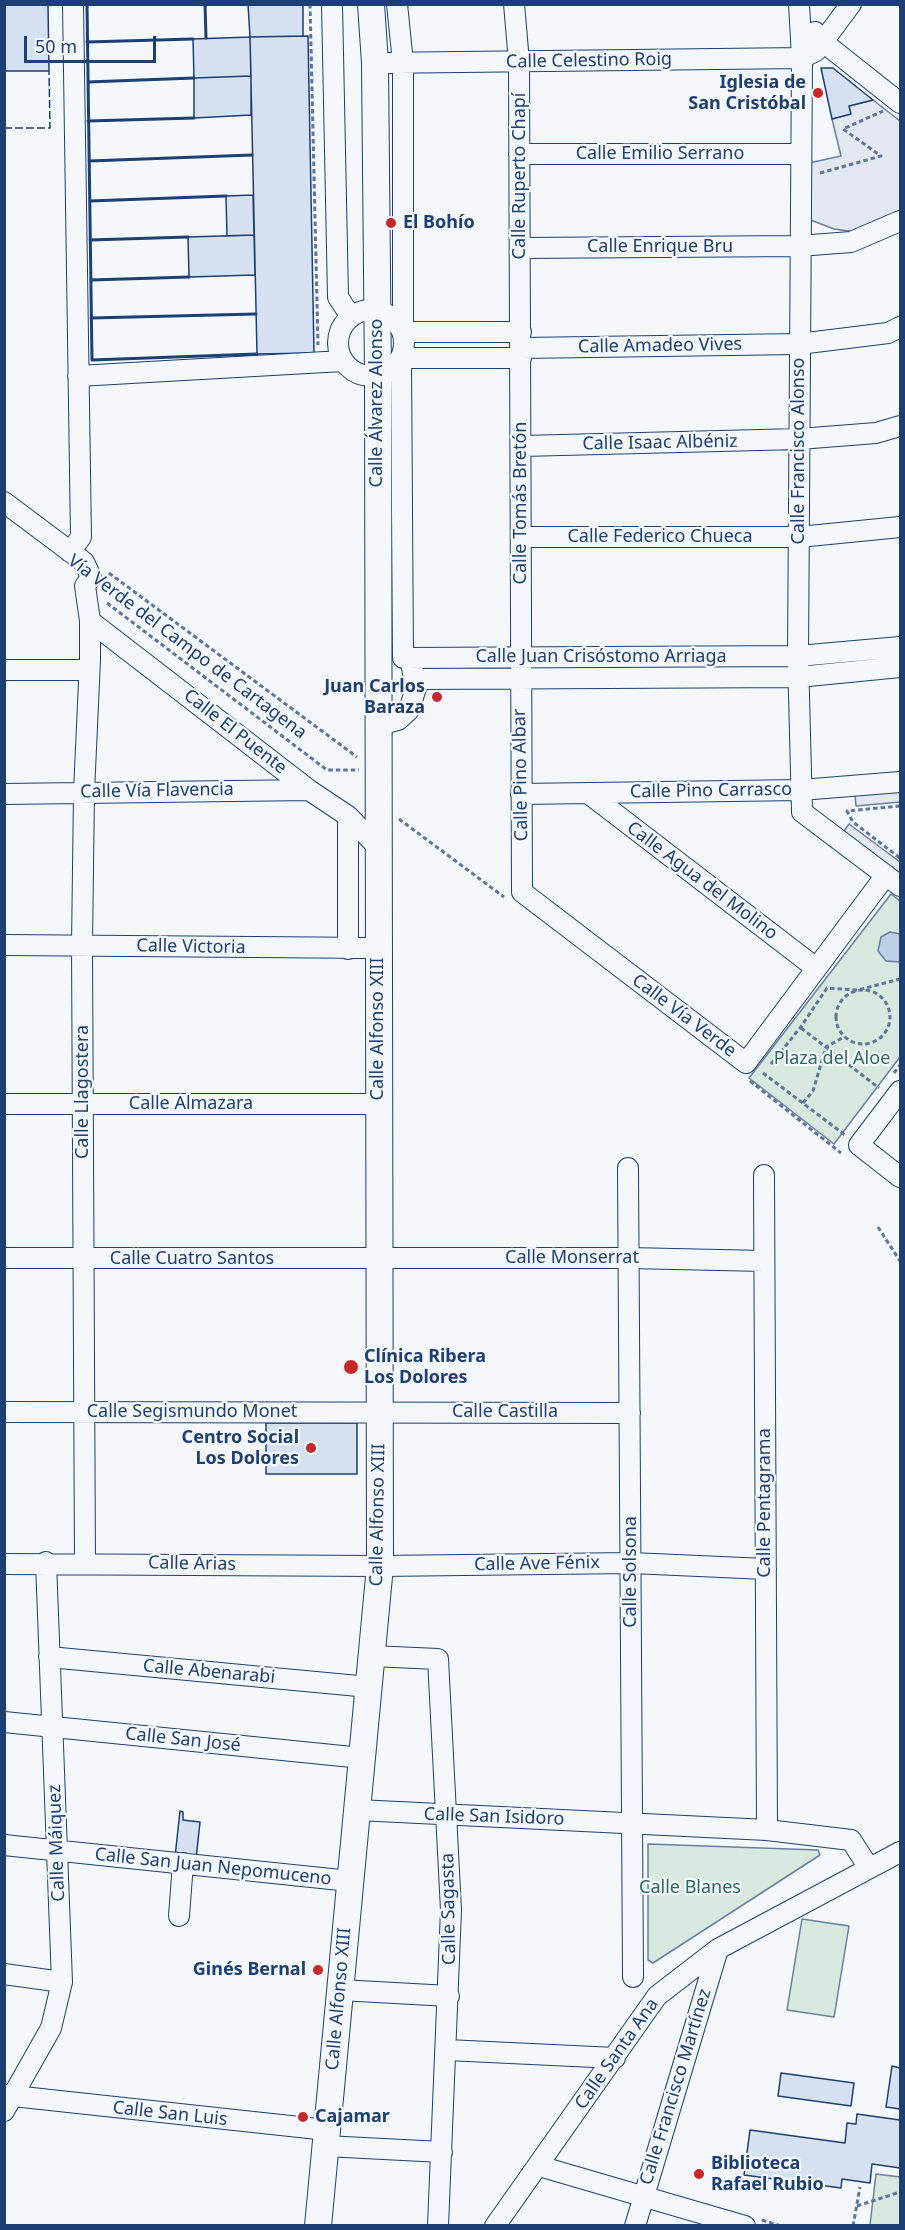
<!DOCTYPE html>
<meta charset="utf-8">
<style>
body{margin:0}
#map{position:relative;width:905px;height:2230px;overflow:hidden;background:#f4f7fb;font-family:"Noto Sans",sans-serif}
canvas{display:block}
.frame{position:absolute;inset:0;border:6px solid #1d3f73;pointer-events:none}
.scale{position:absolute;left:24px;top:36px;width:132px;height:27px;box-sizing:border-box;border:3px solid #1d3f73;border-top:0;padding-left:8px;font-size:18px;line-height:21px;white-space:nowrap;color:#1d3f73;-webkit-text-stroke:4px #f4f7fb;paint-order:stroke}
</style>
<div id="map">
<canvas width="905" height="2230"></canvas>
<div class="frame"></div>
<div class="scale">50 m</div>
</div>
<script>
const g = document.querySelector('canvas').getContext('2d');
g.lineJoin = 'round';
function fillPath(path, color) { g.fillStyle = color; g.fill(path, 'evenodd'); }
const toPath = rows => new Path2D(rows.map(r => 'M' + r).join(''));
function stroke(path, color, width, dash) { g.strokeStyle = color; g.lineWidth = width; g.lineCap = dash ? 'butt' : 'round'; g.setLineDash(dash || []); g.stroke(path); }
function label(font, color, halo, rows, align = 'center') {
  g.font = font + ' "Noto Sans",sans-serif'; g.lineWidth = 4.5; g.setLineDash([]); g.textBaseline = 'middle'; g.strokeStyle = halo; g.fillStyle = color; for (const [text, x, y, turn = 0] of rows) {
    g.save(); g.translate(x, y); g.rotate((+turn || 0) * Math.PI / 180); g.textAlign = isNaN(turn) ? turn : align; if (halo) g.strokeText(text, 0, 0); g.fillText(text, 0, 0); g.restore();
  }
}
const green = toPath([
 [891,894,900,901,900,1057,834,1144,749,1078,891,894],
 [648,1844,818,1850,820,1855,653,1963,648,1960,648,1844],
 [802,1919,849,1926,834,2017,787,2010,802,1919],
 [876,2174,900,2177,900,2225,870,2225,876,2174]
]);
fillPath(green, '#d7e8df');
stroke(green, '#687fa3', 1.5);
const parking = toPath([
 [873,100,900,121,900,212,863,233,834,229,808,219,809,163,841,156,832,119,850,114,849,106,873,100],
 [900,791,900,802,856,806,855,795,900,791],
 [849,824,900,862,900,879,841,835,849,824]
]);
fillPath(parking, '#e3e8f0');
stroke(parking, '#687fa3', 1.5);
const water = toPath([
 [890,932,900,934,900,962,886,961,878,951,881,937,890,932]
]);
fillPath(water, '#bed0e5');
stroke(water, '#687fa3', 1.5);
const building = toPath([
 [4,4,48,4,49,71,4,71,4,4],
 [248,4,303,4,303,36,250,37,248,4],
 [308,36,314,353,257,354,250,37,308,36],
 [250,37,251,76,194,78,193,39,250,37],
 [821,68,833,68,873,100,849,106,851,114,832,119,821,68],
 [251,76,251,115,194,118,194,78,251,76],
 [253,195,254,235,227,236,226,196,253,195],
 [254,235,255,275,189,277,188,237,254,235],
 [266,1423,357,1423,357,1474,266,1474,266,1423],
 [180,1811,183,1812,183,1820,200,1822,196,1859,175,1857,180,1811],
 [892,2066,900,2068,900,2109,886,2107,892,2066],
 [781,2073,854,2083,851,2106,778,2096,781,2073],
 [857,2114,900,2120,900,2168,872,2164,870,2183,842,2179,841,2188,744,2175,750,2130,845,2143,847,2123,856,2124,857,2114]
]);
fillPath(building, '#d5e0f0');
stroke(building, '#1d3f73', 1.5);
const minor = toPath([
 [332,4,338,297,351,317],
 [397,4,403,63,403,332,521,332],
 [514,4,519,62,522,892,746,1063,886,875],
 [799,4,802,58,798,656,802,812,900,886],
 [815,32,823,42,900,103],
 [375,63,802,58,816,51,851,4],
 [519,154,801,154],
 [520,248,799,246,851,242,900,221],
 '338 343a33 33 0 1 1 66 0a33 33 0 1 1-66 0Z',
 [521,348,799,344,888,333,900,327],
 [521,358,401,358,403,658,798,656,900,647],
 [78,376,343,361],
 [522,446,799,439,876,433,900,426],
 [4,502,84,562,91,577,85,586,90,621,90,660,84,792,82,945,85,1563],
 [521,537,799,537,900,527],
 [70,552,81,537,73,4],
 [90,621,309,790,348,816,377,846],
 [4,670,89,670],
 [416,679,798,677,900,667],
 [377,726,398,720,409,710,416,688,412,668],
 [588,793,816,968],
 [4,794,309,790],
 [521,794,801,790,900,782],
 [4,945,378,948],
 [348,949,348,816],
 [900,1091,859,1145,900,1177],
 [4,1104,378,1104],
 [628,1168,633,1977],
 [764,1175,767,1830],
 [4,1258,629,1258,764,1261],
 [4,1412,630,1413],
 [4,1564,380,1566,631,1563,766,1569],
 [371,1656,438,1659,451,1910,438,2226],
 [49,1657,369,1687],
 [4,1722,362,1758],
 [357,1810,767,1830,851,1840,869,1868],
 [4,1845,350,1881],
 [179,1916,183,1863],
 [4,1974,62,1982],
 [340,1990,449,1996],
 [447,2050,615,2058],
 [4,2095,327,2130],
 [4,2111,51,2028,62,1982,46,1562],
 [325,2146,442,2152],
 [539,2166,745,2226],
 [495,2226,657,1996,718,1949,900,1852],
 [635,2226,718,1949]
]);
const major = toPath([
 [318,2226,380,1566,378,376,375,63,371,4]
]);
stroke(minor, '#1d3f73', 22);
stroke(major, '#1d3f73', 28);
stroke(toPath([
 [310,4,318,345],
 [820,173,881,156,843,129,883,111],
 [109,573,357,757],
 [107,603,327,770,359,770],
 [900,806,847,811,853,822,900,858],
 [399,819,504,897],
 '836 1017a27 27 0 1 1 54 0a27 27 0 1 1-54 0Z',
 [801,1028,879,1088],
 [771,1064,800,1028,827,988,858,990,900,979],
 [763,1073,845,1135],
 [894,1073,900,1065],
 [750,1081,841,1153],
 [803,1103,813,1091,826,1047,844,1037],
 [878,1227,900,1261],
 [857,2206,900,2192],
 [762,2220,781,2226],
 [853,2226,860,2187]
]), '#5e769c', 3, [4.5, 3]);
stroke(minor, '#f4f7fb', 20);
stroke(major, '#f4f7fb', 26);
stroke(toPath([
 [4,128,50,128,49,71]
]), '#1d3f73', 1.5, [8, 3]);
stroke(toPath([
 [87,4,92,360,257,354],
 [205,4,206,38],
 [87,42,193,39],
 [88,82,194,78],
 [88,121,194,118],
 [89,161,252,155],
 [90,201,226,196],
 [90,240,188,237],
 [91,280,189,277],
 [91,318,256,314]
]), '#1d3f73', 3);
for (const [x, y, r, color] of [
 [818,93,6,"#c62828"],
 [391,223,6,"#c62828"],
 [437,697,6,"#c62828"],
 [351,1367,8,"#c62828"],
 [311,1448,6,"#c62828"],
 [318,1970,6,"#c62828"],
 [303,2117,6,"#c62828"],
 [699,2174,6,"#c62828"]
]) { const dot = new Path2D(); dot.arc(x, y, r, 0, 2 * Math.PI); g.fillStyle = color; g.fill(dot); stroke(dot, '#f4f7fb', 2); }
label('18px', '#1d3f73', '#f4f7fb', [
 ["Calle Celestino Roig",589,61,-1],
 ["Calle Emilio Serrano",660,154],
 ["Calle Ruperto Chapí",520,176,-90],
 ["Calle Enrique Bru",660,247],
 ["Calle Amadeo Vives",660,346,-1],
 ["Calle Álvarez Alonso",377,403,-90],
 ["Calle Isaac Albéniz",660,443,-1],
 ["Calle Francisco Alonso",799,451,-90],
 ["Calle Tomás Bretón",521,503,-90],
 ["Calle Federico Chueca",660,537],
 ["Vía Verde del Campo de Cartagena",187,647,37],
 ["Calle Juan Crisóstomo Arriaga",601,657],
 ["Calle El Puente",235,732,38],
 ["Calle Pino Albar",521,775,-91],
 ["Calle Vía Flavencia",157,791,-1],
 ["Calle Pino Carrasco",711,791,-1],
 ["Calle Agua del Molino",702,881,37],
 ["Calle Victoria",191,947,1],
 ["Calle Vía Verde",684,1016,37],
 ["Calle Alfonso XIII",378,1029,-90],
 ["Calle Llagostera",83,1092,-90],
 ["Calle Almazara",191,1104],
 ["Calle Monserrat",572,1258],
 ["Calle Cuatro Santos",192,1259],
 ["Calle Segismundo Monet",192,1412],
 ["Calle Castilla",505,1412],
 ["Calle Pentagrama",765,1503,-90],
 ["Calle Alfonso XIII",378,1515,-89],
 ["Calle Arias",192,1564,1],
 ["Calle Ave Fénix",537,1564,-1],
 ["Calle Solsona",631,1572,-90],
 ["Calle Abenarabi",209,1672,5],
 ["Calle San José",183,1740,6],
 ["Calle San Isidoro",494,1817,2],
 ["Calle Máiquez",57,1843,-92],
 ["Calle San Juan Nepomuceno",213,1867,6],
 ["Calle Sagasta",449,1909,-91],
 ["Calle Alfonso XIII",339,1999,-85],
 ["Calle Santa Ana",617,2054,-55],
 ["Calle Francisco Martínez",676,2087,-73],
 ["Calle San Luis",170,2114,6]
]);
label('bold 18px', '#1d3f73', '#f4f7fb', [
 ["Iglesia de",806,83],
 ["San Cristóbal",806,104],
 ["El Bohío",403,223,"left"],
 ["Juan Carlos",425,687],
 ["Baraza",425,708],
 ["Clínica Ribera",364,1357,"left"],
 ["Los Dolores",364,1378,"left"],
 ["Centro Social",299,1438],
 ["Los Dolores",299,1459],
 ["Ginés Bernal",306,1970],
 ["Cajamar",315,2117,"left"],
 ["Biblioteca",711,2164,"left"],
 ["Rafael Rubio",711,2185,"left"]
], 'right');
label('18px', '#2c6c60', '#f4f7fb', [
 ["Plaza del Aloe",832,1059],
 ["Calle Blanes",690,1888]
]);
</script>
